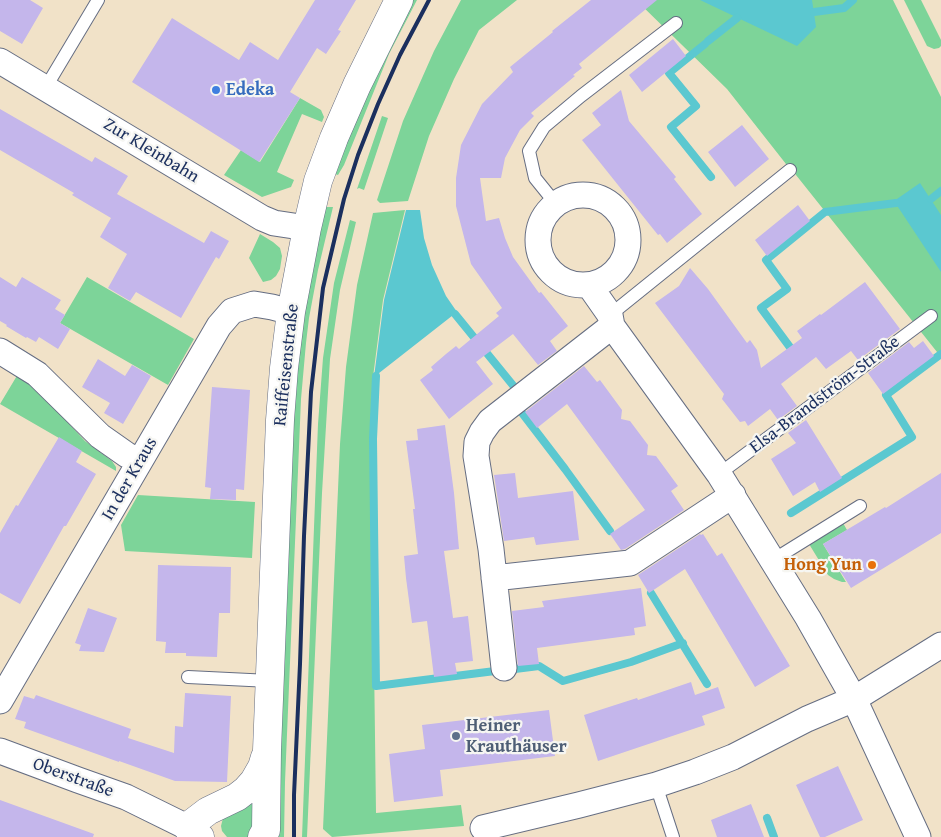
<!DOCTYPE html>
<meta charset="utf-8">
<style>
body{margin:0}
canvas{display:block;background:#f1e2c8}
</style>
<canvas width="941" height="837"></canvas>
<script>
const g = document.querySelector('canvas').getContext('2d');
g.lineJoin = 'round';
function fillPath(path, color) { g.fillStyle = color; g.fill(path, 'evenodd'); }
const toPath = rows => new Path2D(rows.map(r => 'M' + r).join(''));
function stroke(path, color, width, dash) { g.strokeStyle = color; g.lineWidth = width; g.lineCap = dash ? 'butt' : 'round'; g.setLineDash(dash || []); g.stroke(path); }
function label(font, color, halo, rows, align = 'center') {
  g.font = font + ' "Gentium Book Plus",serif'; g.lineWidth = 4.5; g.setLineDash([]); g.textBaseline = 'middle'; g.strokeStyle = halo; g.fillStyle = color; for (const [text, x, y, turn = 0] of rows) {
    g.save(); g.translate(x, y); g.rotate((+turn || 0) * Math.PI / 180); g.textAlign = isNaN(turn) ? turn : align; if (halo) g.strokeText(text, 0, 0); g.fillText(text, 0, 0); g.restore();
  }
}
fillPath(toPath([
 [413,0,417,0,389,54,344,165,338,175,331,173,395,35],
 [461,0,517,0,479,30,454,79,429,136,408,201,380,203,377,200,403,121,434,51],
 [636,0,893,0,941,97,941,357,796,175,786,164,727,89],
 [904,0,921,0,941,40,941,46,939,48,934,49,927,46],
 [300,98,321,110,324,117,322,122,302,114,277,172,294,180,291,187,262,197,224,175,241,150,260,162],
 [382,116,388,118,364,190,359,188,357,189],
 [323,207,333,207,318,270,309,318,306,343,301,399,285,782,284,837,275,837,291,429,299,343],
 [405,210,383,300,373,377,371,429,376,813,461,805,464,826,332,837,323,829,340,444,346,367,357,285,373,213],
 [350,220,356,222,340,290,330,359,322,493,307,837,302,837,318,424,323,358,334,283],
 [260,234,273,242,280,248,282,256,280,269,276,276,271,280,263,282,249,258],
 [87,277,194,339,168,385,60,323],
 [18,374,33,385,85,441,112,461,116,467,116,471,0,404],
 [138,495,255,502,252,558,125,551,121,525],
 [843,523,847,530,823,544,846,582,842,582,834,579,828,575,809,544],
 [255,791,257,827,249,837,227,837,222,831,221,826,223,818]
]), '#7dd499');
fillPath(toPath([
 [700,0,812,0,816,27,797,46],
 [920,183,941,215,941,272,894,201],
 [406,210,420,210,424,238,432,265,446,296,457,312,374,377,384,300]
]), '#5bc8d0');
stroke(toPath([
 [814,12,844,8,853,0],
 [708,41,737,18],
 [705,44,669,73,696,106,671,127,711,177],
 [931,199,941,191],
 [455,314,516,389],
 [795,354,761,308,787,289,766,260,825,212,896,203],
 [376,376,373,439,376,686,495,671],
 [519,409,565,469,610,531],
 [791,513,912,437,886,395,941,354],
 [651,593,707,684],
 [507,670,539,666,563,681,631,662,683,643],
 [767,818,774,837]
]), '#5bc8d0', 8);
fillPath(toPath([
 [0,0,30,0,43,8,22,44,0,31],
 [315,0,356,0,338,30,341,31,326,54,317,48,290,92,300,98,259,162,132,82,172,18,239,60,250,42,278,60],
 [591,0,657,0,579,64,582,68,573,75,575,76,531,113,534,116,520,130,505,158,501,178,480,178,486,221,499,218,505,238,513,257,539,293,541,292,568,326,550,341,557,351,538,365,513,334,476,362,493,384,449,419,420,380,433,370,431,367,446,354,456,346,459,349,499,316,496,313,502,308,471,264,456,206,456,178,461,145,482,104,513,72,510,67,553,32,552,31],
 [673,39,686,56,642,92,629,75],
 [621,90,629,121,676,177,674,179,702,214,667,243,660,234,658,235,582,140,601,125,592,113],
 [0,109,92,162,95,157,128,176,117,194,204,243,211,231,229,241,219,259,216,257,181,318,136,292,130,301,108,288,127,254,100,237,111,218,72,195,74,193,0,150],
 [742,125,769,159,735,187,708,152],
 [798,205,810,221,767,256,755,240],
 [690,268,708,289,747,343,750,340,757,350,761,368,802,338,797,331,820,314,821,315,865,282,900,329,858,360,851,351,826,369,816,357,781,384,797,406,778,420,770,409,748,426,745,421,740,422,722,399,724,394,655,303,679,286],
 [0,277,16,287,22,277,61,300,55,309,65,315,60,323,70,329,58,349,39,337,36,342,27,337,26,338,6,326,7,325,0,321],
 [923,341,934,356,883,394,868,373,909,342,914,348],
 [98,359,125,376,132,365,151,376,123,424,104,413,110,403,82,387],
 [584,366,597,382,600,380,622,410,621,419,630,421,648,445,647,455,656,456,678,486,671,491,684,510,625,549,621,550,610,534,645,510,567,404,537,428,525,412],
 [212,387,250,390,244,490,236,489,236,500,210,499,211,488,205,487],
 [806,420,842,478,820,492,815,482,793,496,771,459,796,443,788,433],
 [445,425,454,493,459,549,444,551,453,618,468,616,473,661,455,663,457,674,434,677,427,621,412,623,406,578,404,556,418,554,413,509,415,509,406,441,418,440,417,429],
 [59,437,82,451,76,462,96,474,66,526,64,526,20,604,0,593,0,533,16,505,18,506],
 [515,473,518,498,573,491,579,540,536,545,534,537,504,541,494,475],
 [941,473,941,533,851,588,823,544,885,507,886,508],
 [700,534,701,535,703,534,717,556,722,553,790,666,755,687,685,569,649,593,638,575],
 [158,565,231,567,230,613,219,613,217,657,186,656,186,653,165,653,166,642,156,641],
 [641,588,646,626,634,628,635,635,537,648,539,664,518,666,512,611,544,607,542,601],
 [88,608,117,618,104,652,79,651,81,645,75,643],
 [691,682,695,695,718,687,725,708,702,716,705,725,598,761,584,715,637,698,638,700],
 [185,693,231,696,227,782,175,781,119,761,119,762,24,728,26,722,15,719,24,696,34,699,36,695,131,729,128,738,174,753,175,726,183,727],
 [549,710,555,756,440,770,443,796,394,802,389,754,425,749,422,725],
 [838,766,863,820,825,837,820,837,796,785],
 [0,800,94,834,93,837,0,837],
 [751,804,764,837,717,837,711,820]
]), '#c4b6eb');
const lane = toPath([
 [46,87,98,0],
 [556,204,535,178,529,151,544,127,581,96,676,23],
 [610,315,790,170],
 [719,474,931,316],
 [773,560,860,506],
 [188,677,270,681],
 [656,785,673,837]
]);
const street = toPath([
 [0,61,262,218,274,223,307,228],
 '538 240a45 45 0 1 1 90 0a45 45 0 1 1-90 0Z',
 [589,285,610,315,612,326,719,474,808,618,854,699,918,837],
 [0,351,37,374,100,436,127,455,140,461],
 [494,578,630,563,733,495],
 [504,668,491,549,476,456,477,442,482,432,490,421,612,326],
 [0,701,219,326,232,311,254,304,272,307,291,312],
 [0,751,78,780,126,797,187,827],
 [483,828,579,805,656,785,695,772,733,757,807,719,854,699,941,645]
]);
const secondary = toPath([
 [200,837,187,827,208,811,237,797,246,790,254,781,262,767,265,757],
 [262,837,266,830,267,750,280,420,284,368,291,312,307,228,318,181,334,138,357,85,399,0]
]);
stroke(lane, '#666e83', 14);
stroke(street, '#666e83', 27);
stroke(secondary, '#666e83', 29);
stroke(lane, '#fff', 12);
stroke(street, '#fff', 25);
stroke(secondary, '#fff', 28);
stroke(toPath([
 [294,837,294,795,300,664,304,536,311,392,323,288,344,199,358,155,378,104,400,55,429,0]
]), '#1b2f5e', 4);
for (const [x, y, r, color] of [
 [216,90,5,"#3f7fe0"],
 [872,565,5,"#e8710a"],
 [456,736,5,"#5c6f8a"]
]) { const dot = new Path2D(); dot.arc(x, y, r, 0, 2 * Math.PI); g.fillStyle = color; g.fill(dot); stroke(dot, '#f6f6f2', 2); }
label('bold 18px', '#366cbe', '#f6f6f2', [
 ["Edeka",226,90]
], 'left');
label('18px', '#1b2f5e', '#f6f6f2', [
 ["Zur Kleinbahn",151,151,31],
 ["Raiffeisenstraße",287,365,-84],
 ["Elsa-Brandström-Straße",825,395,-37],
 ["In der Kraus",130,479,-60],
 ["Oberstraße",73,778,20]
]);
label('bold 18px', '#c56008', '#f6f6f2', [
 ["Hong Yun",862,565]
], 'right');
label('bold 18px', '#4e5e75', '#f6f6f2', [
 ["Heiner",466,726],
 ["Krauthäuser",466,747]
], 'left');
</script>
